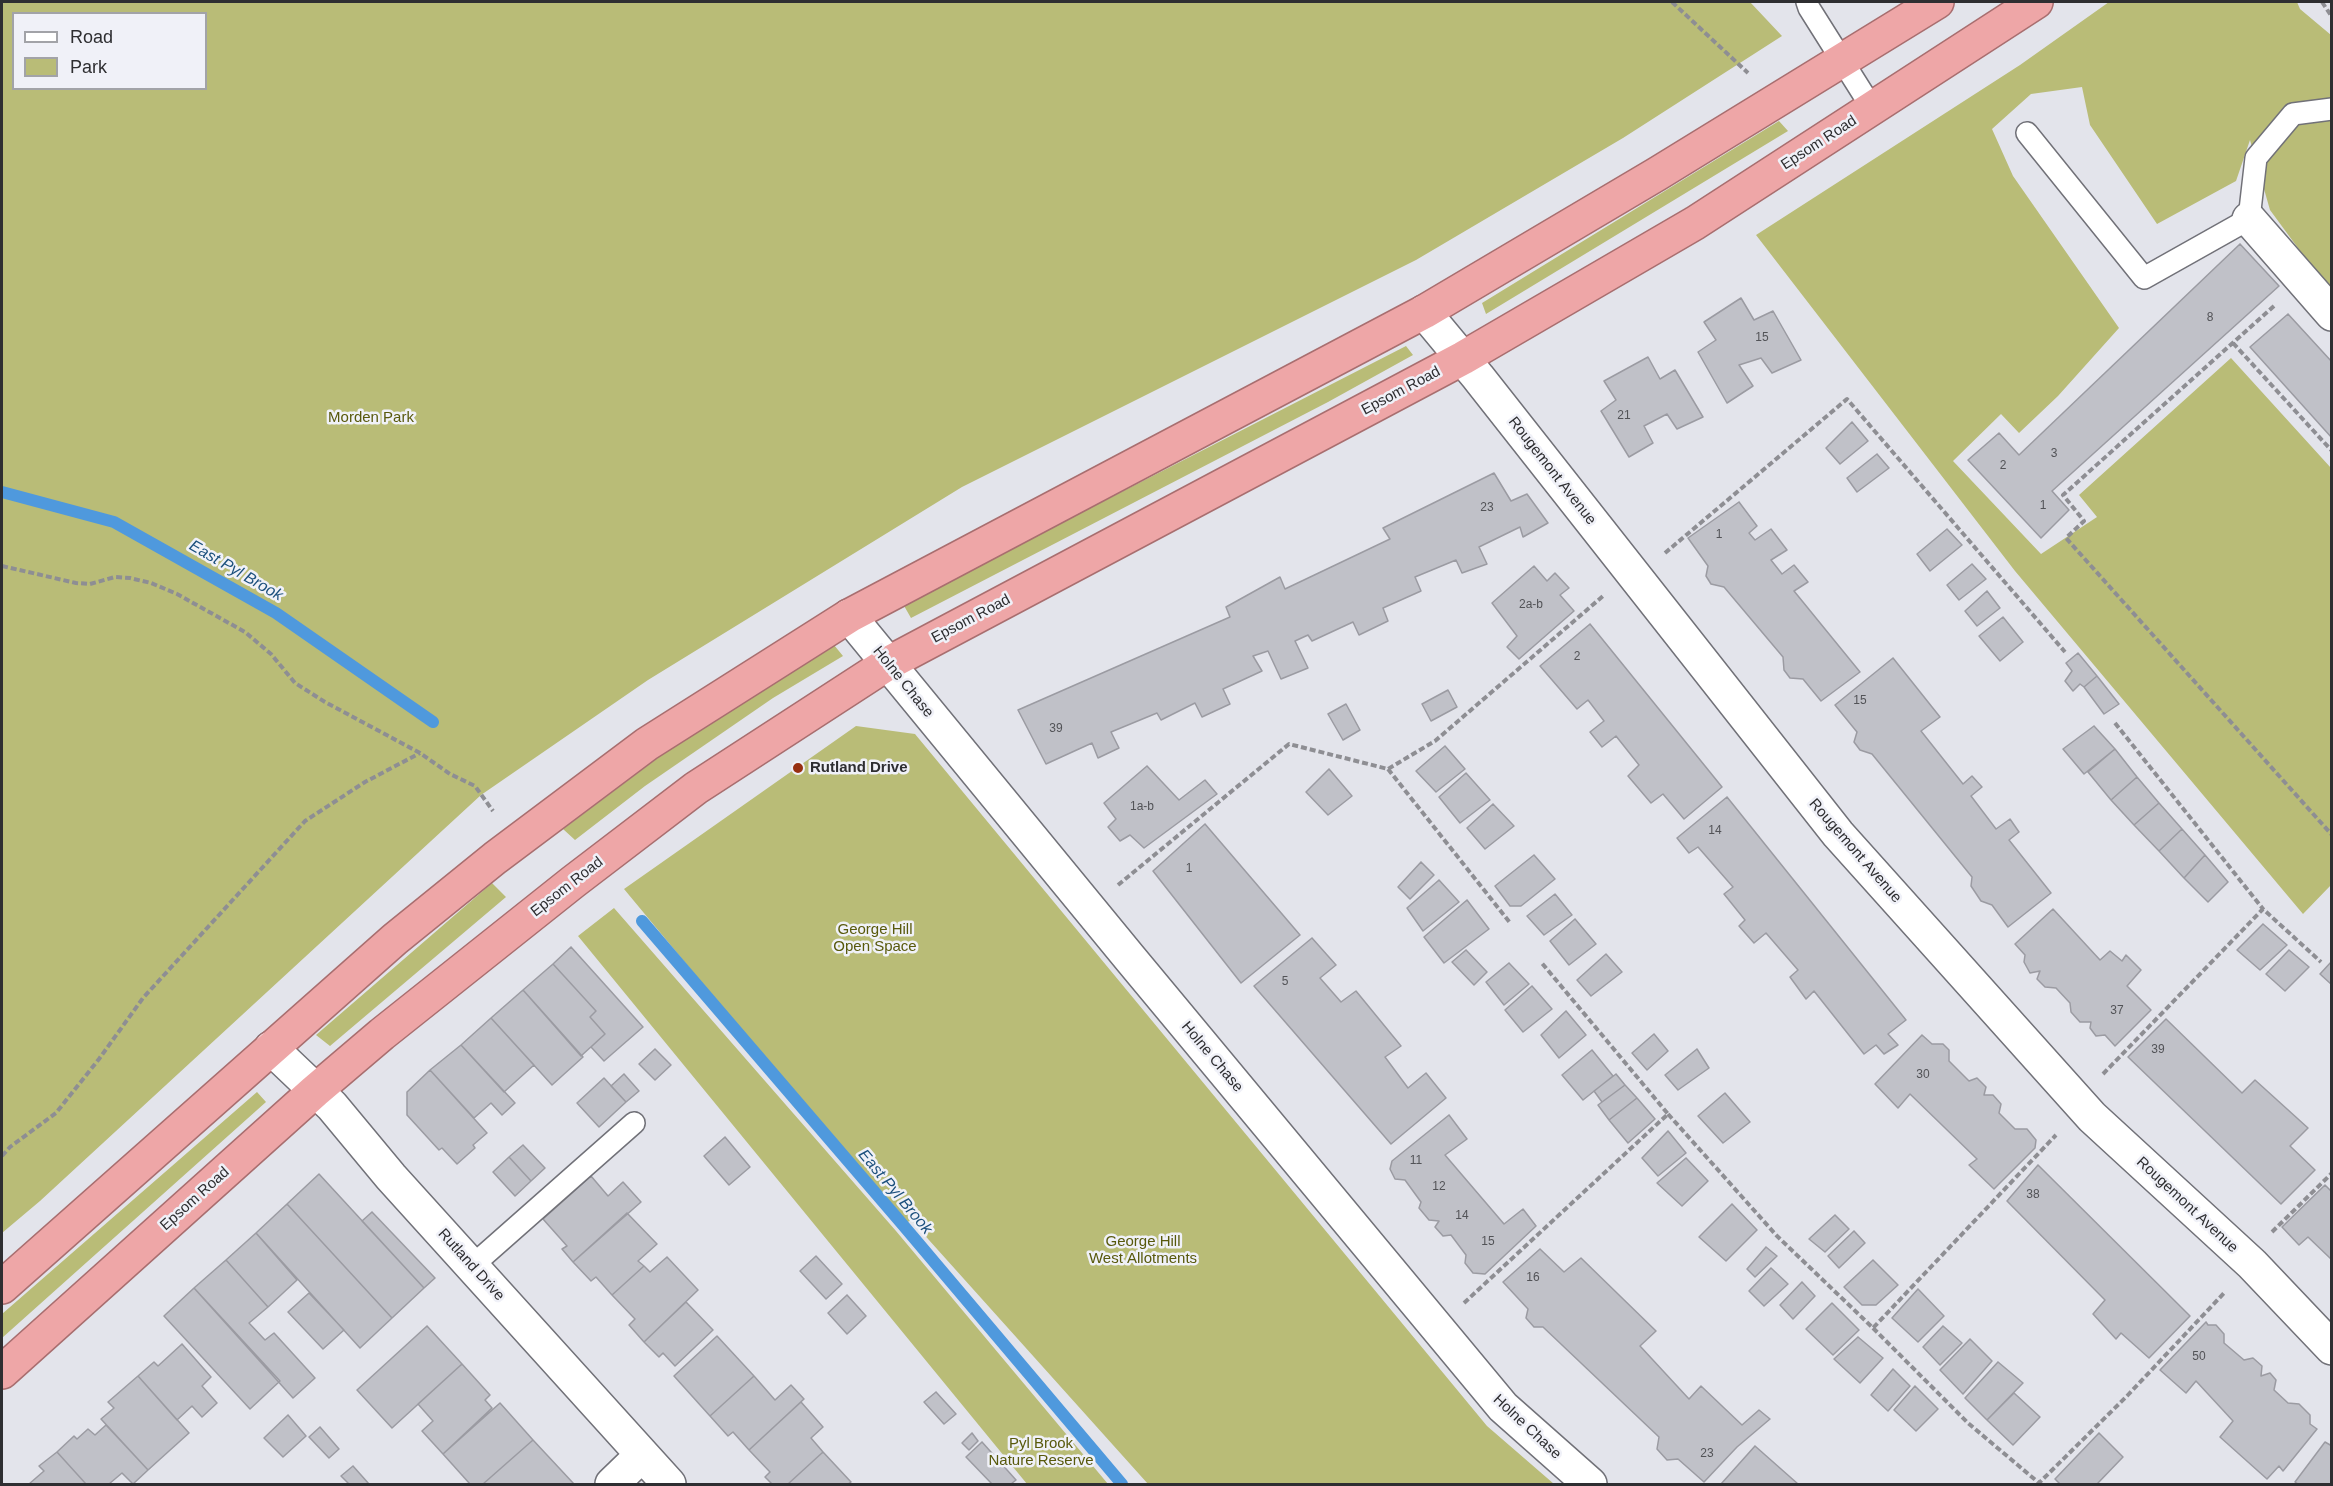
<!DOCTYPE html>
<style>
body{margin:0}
#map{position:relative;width:2333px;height:1486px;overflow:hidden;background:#e3e4eb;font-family:Helvetica,sans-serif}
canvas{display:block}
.frame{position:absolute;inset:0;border:3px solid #2e2e31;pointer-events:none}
.legend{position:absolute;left:12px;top:12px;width:195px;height:78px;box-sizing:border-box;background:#f0f1f8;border:2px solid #a2a3a8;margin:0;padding:8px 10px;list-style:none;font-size:18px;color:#2e2e31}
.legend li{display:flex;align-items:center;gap:12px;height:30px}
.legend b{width:30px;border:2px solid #a2a3a8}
</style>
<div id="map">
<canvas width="2333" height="1486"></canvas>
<div class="frame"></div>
<ul class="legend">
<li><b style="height:8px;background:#fff"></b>Road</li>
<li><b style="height:16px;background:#b9bc77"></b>Park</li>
</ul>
</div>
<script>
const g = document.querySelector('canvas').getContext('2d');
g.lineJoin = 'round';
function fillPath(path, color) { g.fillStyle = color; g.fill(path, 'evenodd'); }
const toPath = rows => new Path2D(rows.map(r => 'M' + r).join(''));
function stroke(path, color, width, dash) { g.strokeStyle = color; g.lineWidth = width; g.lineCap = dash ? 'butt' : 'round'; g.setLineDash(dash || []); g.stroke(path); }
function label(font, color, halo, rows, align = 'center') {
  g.font = font + ' Helvetica,sans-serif'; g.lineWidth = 5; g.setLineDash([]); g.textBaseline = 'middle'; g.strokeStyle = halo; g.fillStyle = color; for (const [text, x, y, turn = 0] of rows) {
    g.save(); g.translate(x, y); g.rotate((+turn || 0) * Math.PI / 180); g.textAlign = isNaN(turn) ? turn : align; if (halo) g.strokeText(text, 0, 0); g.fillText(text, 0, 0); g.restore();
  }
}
fillPath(toPath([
 [2,2,1750,2,1782,36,1623,138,1416,260,962,487,648,680,481,795,40,1201,2,1233],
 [14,14,206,14,206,88,14,88],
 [2109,2,2297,2,2300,9,2331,35,2331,293,2270,210,2250,140,2236,181,2157,224,2090,125,2082,87,2031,94,1992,129,2013,176,2119,328,2058,396,2019,433,2001,414,1953,461,2041,554,2097,517,2079,495,2231,358,2331,468,2331,885,2303,914,2015,571,1756,235,2020,65],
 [1779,121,1788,131,1486,314,1482,303],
 [1406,346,1413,355,1328,402,911,618,903,604],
 [834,645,843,656,773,698,645,786,575,840,563,829,663,754],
 [856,726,915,734,1487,1426,1554,1484,1148,1484,911,1220,903,1225,624,889],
 [492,883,506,897,330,1046,316,1035],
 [614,908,896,1231,1108,1484,1027,1484,578,936],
 [257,1092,266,1102,2,1338,2,1314]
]), '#b9bc77');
stroke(toPath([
 [2,492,114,522,276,613,433,722],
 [642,921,903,1225,1122,1484]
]), '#4f99dd', 12);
const building = toPath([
 [2240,244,2279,286,2052,491,2069,510,2041,538,1968,460,1999,433,2019,455,2240,244],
 [1741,298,1754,320,1773,311,1801,360,1772,373,1761,358,1739,365,1753,386,1727,403,1698,352,1716,340,1704,322,1741,298],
 [2288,314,2332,362,2332,438,2250,347,2288,314],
 [1648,357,1660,379,1675,370,1703,417,1677,429,1667,414,1644,426,1653,443,1629,457,1601,411,1616,400,1604,381,1648,357],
 [1852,422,1868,441,1840,464,1826,448,1852,422],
 [1877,454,1889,468,1857,492,1847,478,1877,454],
 [1494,473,1511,501,1527,494,1548,523,1523,537,1520,527,1479,547,1487,564,1462,573,1456,560,1415,577,1421,591,1383,608,1388,621,1359,635,1353,622,1312,641,1308,635,1295,641,1308,668,1281,679,1268,651,1253,656,1262,671,1223,689,1230,704,1202,717,1195,703,1161,720,1157,713,1111,732,1119,748,1098,758,1092,743,1046,764,1018,710,1230,617,1226,607,1280,577,1285,589,1390,539,1383,528,1494,473],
 [1739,502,1757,526,1749,533,1755,540,1771,529,1787,550,1771,560,1782,574,1794,565,1808,582,1794,591,1860,672,1821,701,1803,679,1790,678,1784,670,1783,657,1724,587,1711,584,1706,576,1708,566,1688,538,1739,502],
 [1947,529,1962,545,1930,571,1917,554,1947,529],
 [1972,564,1986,579,1959,600,1947,585,1972,564],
 [1534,566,1547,581,1555,573,1569,588,1560,595,1574,611,1519,659,1507,647,1517,636,1492,603,1534,566],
 [1987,591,2000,608,1977,626,1965,611,1987,591],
 [2003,617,2023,642,2000,661,1979,636,2003,617],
 [1590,624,1722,787,1684,819,1663,794,1651,803,1628,776,1639,765,1616,736,1602,747,1590,732,1604,721,1588,700,1577,709,1540,666,1590,624],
 [2078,653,2097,676,2084,687,2080,684,2073,691,2065,681,2072,671,2066,663,2078,653],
 [1893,658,1940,717,1921,731,1963,784,1972,776,1982,787,1971,796,1996,829,2010,819,2019,832,2009,840,2051,893,2008,927,1992,905,1981,901,1971,886,1972,877,1872,754,1860,750,1854,742,1857,732,1835,705,1893,658],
 [2097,676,2119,704,2104,714,2084,687,2097,676],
 [1448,690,1457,707,1431,721,1422,704,1448,690],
 [1346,704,1360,730,1343,740,1328,714,1346,704],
 [2094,726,2115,749,2084,774,2063,749,2094,726],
 [1445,746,1465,769,1436,792,1416,771,1445,746],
 [2115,749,2137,777,2111,800,2088,772,2115,749],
 [1147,766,1179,800,1205,780,1217,794,1144,848,1130,835,1120,841,1108,827,1116,819,1104,803,1147,766],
 [1329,769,1352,796,1328,815,1306,792,1329,769],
 [1466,773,1490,800,1460,823,1439,797,1466,773],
 [2137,777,2159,803,2134,825,2111,800,2137,777],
 [1727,797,1906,1020,1888,1034,1898,1045,1884,1054,1876,1045,1864,1054,1814,991,1806,999,1790,977,1798,970,1766,933,1754,943,1739,926,1745,920,1724,894,1733,887,1698,847,1689,853,1677,838,1727,797],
 [2159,803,2182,829,2159,851,2134,825,2159,803],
 [1493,804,1514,826,1485,849,1467,828,1493,804],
 [1205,824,1300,935,1241,983,1153,871,1205,824],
 [2182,829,2205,855,2184,878,2159,851,2182,829],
 [1534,855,1555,879,1521,906,1510,906,1495,886,1534,855],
 [2205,855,2228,882,2208,902,2184,878,2205,855],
 [1421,862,1434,875,1410,899,1398,887,1421,862],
 [1439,880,1459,902,1423,931,1407,908,1439,880],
 [1555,894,1572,915,1544,935,1527,916,1555,894],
 [1467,900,1489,929,1444,963,1424,937,1467,900],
 [2053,909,2100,960,2110,951,2122,961,2126,955,2141,970,2127,986,2151,1010,2115,1046,2105,1035,2096,1036,2090,1028,2091,1022,2080,1022,2071,1012,2070,1003,2056,988,2045,987,2037,979,2040,971,2030,973,2024,962,2025,955,2015,944,2053,909],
 [1575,919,1596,944,1569,965,1550,941,1575,919],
 [2263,924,2287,945,2260,970,2237,950,2263,924],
 [1312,938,1336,965,1320,978,1341,1002,1356,991,1401,1046,1385,1057,1408,1088,1426,1073,1446,1098,1391,1144,1254,986,1312,938],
 [571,947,643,1027,604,1061,591,1047,605,1034,590,1017,596,1011,553,964,571,947],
 [1466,950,1487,972,1474,985,1452,962,1466,950],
 [2289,950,2309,967,2285,991,2266,974,2289,950],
 [1606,954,1622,972,1591,996,1577,980,1606,954],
 [2332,961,2332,985,2320,974,2332,961],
 [1509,963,1529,984,1504,1005,1486,982,1509,963],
 [553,964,596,1011,590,1017,605,1034,581,1056,523,990,553,964],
 [1532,986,1552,1009,1523,1032,1505,1010,1532,986],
 [523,990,583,1057,552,1085,491,1018,523,990],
 [1566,1011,1586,1035,1559,1058,1541,1035,1566,1011],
 [491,1018,534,1065,504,1092,461,1045,491,1018],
 [2166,1019,2242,1093,2255,1080,2308,1128,2290,1146,2315,1170,2281,1204,2128,1057,2166,1019],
 [1654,1034,1668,1051,1647,1070,1632,1053,1654,1034],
 [1922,1035,1932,1044,1943,1044,1949,1050,1949,1061,1969,1081,1977,1078,1986,1087,1984,1095,1993,1095,2001,1104,1999,1113,2015,1129,2027,1129,2036,1140,2035,1148,1994,1189,1969,1165,1977,1159,1910,1094,1898,1108,1875,1084,1922,1035],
 [461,1045,515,1103,502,1115,491,1103,474,1118,430,1070,461,1045],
 [655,1049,671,1065,655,1080,639,1064,655,1049],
 [1697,1049,1709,1068,1678,1090,1665,1075,1697,1049],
 [1592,1050,1613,1076,1583,1100,1562,1075,1592,1050],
 [430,1070,487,1133,473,1145,475,1148,457,1164,442,1148,439,1150,407,1115,407,1092,430,1070],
 [624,1074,639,1091,626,1102,611,1086,624,1074],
 [1616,1074,1625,1085,1602,1102,1594,1091,1616,1074],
 [604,1078,626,1102,599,1127,577,1103,604,1078],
 [1625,1085,1637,1098,1609,1120,1598,1105,1625,1085],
 [1725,1093,1750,1122,1723,1143,1698,1116,1725,1093],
 [1637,1098,1655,1119,1628,1143,1609,1120,1637,1098],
 [1449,1115,1467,1139,1445,1155,1504,1224,1523,1209,1536,1226,1485,1274,1473,1273,1465,1263,1466,1255,1451,1235,1443,1236,1435,1227,1439,1221,1429,1220,1419,1208,1421,1202,1405,1180,1395,1179,1390,1169,1392,1161,1449,1115],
 [1668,1131,1686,1153,1658,1176,1642,1158,1668,1131],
 [725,1137,750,1167,729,1185,704,1156,725,1137],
 [523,1145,545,1168,531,1181,509,1157,523,1145],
 [509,1157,531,1181,515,1196,493,1172,509,1157],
 [1686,1158,1708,1181,1682,1206,1657,1183,1686,1158],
 [2038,1165,2190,1316,2149,1358,2121,1333,2116,1339,2093,1314,2105,1300,2007,1201,2038,1165],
 [319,1174,424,1288,392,1318,287,1204,319,1174],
 [591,1176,608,1196,623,1182,641,1202,573,1262,562,1249,567,1246,543,1219,591,1176],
 [2325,1185,2332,1192,2332,1260,2308,1237,2299,1245,2282,1227,2325,1185],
 [287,1204,392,1318,360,1348,256,1233,287,1204],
 [1732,1204,1757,1230,1726,1261,1699,1237,1732,1204],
 [372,1212,435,1278,424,1288,362,1221,372,1212],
 [627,1213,657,1244,638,1261,644,1266,612,1295,596,1277,591,1281,573,1262,627,1213],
 [1835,1215,1849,1229,1825,1252,1809,1239,1835,1215],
 [1854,1231,1865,1243,1839,1268,1828,1256,1854,1231],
 [256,1233,297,1280,268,1307,226,1260,256,1233],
 [1766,1247,1777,1256,1755,1277,1747,1269,1766,1247],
 [1540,1249,1564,1272,1581,1258,1656,1331,1640,1346,1689,1399,1701,1386,1742,1425,1759,1410,1770,1419,1737,1447,1704,1482,1678,1459,1667,1460,1657,1449,1659,1437,1543,1327,1534,1327,1526,1318,1528,1309,1503,1282,1540,1249],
 [816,1256,842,1284,826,1299,800,1271,816,1256],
 [667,1257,698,1290,644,1342,629,1325,635,1319,612,1295,644,1266,650,1272,667,1257],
 [226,1260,268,1307,249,1323,265,1340,274,1333,315,1378,293,1398,194,1288,226,1260],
 [1873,1260,1898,1285,1876,1305,1862,1305,1844,1287,1873,1260],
 [1771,1268,1788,1284,1764,1306,1749,1291,1771,1268],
 [1802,1282,1815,1296,1793,1319,1780,1305,1802,1282],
 [194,1288,280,1381,250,1409,164,1316,194,1288],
 [1918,1289,1944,1316,1918,1342,1892,1318,1918,1289],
 [309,1293,344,1330,323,1349,288,1312,309,1293],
 [847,1295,866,1316,847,1334,828,1313,847,1295],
 [686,1302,713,1330,675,1366,663,1353,659,1357,644,1342,686,1302],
 [1832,1303,1859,1330,1833,1355,1806,1329,1832,1303],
 [2206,1322,2208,1325,2216,1325,2224,1334,2224,1343,2244,1360,2253,1358,2262,1366,2261,1376,2270,1373,2276,1380,2274,1390,2288,1403,2299,1404,2310,1415,2310,1424,2317,1429,2283,1471,2279,1466,2267,1479,2220,1437,2233,1421,2196,1381,2186,1393,2160,1370,2206,1322],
 [427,1326,462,1364,392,1428,357,1390,427,1326],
 [1943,1326,1962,1343,1940,1365,1923,1347,1943,1326],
 [717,1336,754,1376,710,1416,674,1376,717,1336],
 [1858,1337,1883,1358,1860,1383,1834,1359,1858,1337],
 [1970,1339,1992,1361,1963,1394,1940,1370,1970,1339],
 [182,1344,211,1377,202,1386,217,1403,202,1417,192,1406,177,1420,138,1376,154,1362,158,1366,182,1344],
 [1998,1362,2023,1383,1987,1420,1965,1398,1998,1362],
 [462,1364,490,1395,485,1400,492,1408,443,1454,422,1431,433,1421,418,1404,462,1364],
 [1893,1369,1910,1386,1888,1411,1871,1395,1893,1369],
 [138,1376,189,1433,148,1470,101,1419,114,1408,108,1402,138,1376],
 [754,1376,775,1400,791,1385,804,1399,749,1450,733,1432,728,1436,710,1416,754,1376],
 [1915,1386,1938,1409,1916,1431,1894,1410,1915,1386],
 [936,1392,956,1414,944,1424,924,1402,936,1392],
 [2014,1393,2040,1417,2013,1445,1987,1420,2014,1393],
 [801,1402,823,1427,811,1438,823,1452,788,1484,772,1484,765,1477,770,1472,749,1450,801,1402],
 [500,1403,533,1440,483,1484,470,1484,443,1454,500,1403],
 [288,1415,306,1436,283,1457,264,1438,288,1415],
 [106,1425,148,1470,133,1484,122,1473,109,1484,86,1484,57,1452,74,1436,77,1439,88,1429,95,1435,106,1425],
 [320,1427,339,1449,329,1458,309,1437,320,1427],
 [972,1433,978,1441,969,1450,962,1443,972,1433],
 [2099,1433,2123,1457,2097,1484,2060,1484,2055,1479,2099,1433],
 [533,1440,574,1484,483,1484,533,1440],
 [982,1442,1016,1480,1011,1484,992,1484,966,1457,982,1442],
 [2325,1442,2332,1446,2332,1484,2298,1484,2295,1482,2325,1442],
 [1755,1446,1798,1484,1721,1484,1755,1446],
 [57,1452,86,1484,29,1484,44,1471,39,1466,57,1452],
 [823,1452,851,1482,848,1484,788,1484,823,1452],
 [353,1466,369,1484,349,1484,341,1476,353,1466]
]);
fillPath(building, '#c0c1c8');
stroke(building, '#9b9ba2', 1.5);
const service = toPath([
 [1807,2,1809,8,1872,108],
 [2027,133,2144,278,2249,219,2256,158,2293,114,2332,109],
 [472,1266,634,1123]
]);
const minor = toPath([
 [2249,219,2332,314],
 [1424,312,1478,377,1838,834,2092,1117,2252,1264,2332,1348],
 [849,616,1129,957,1503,1407,1590,1484],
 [271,1048,332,1106,391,1177,669,1484],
 [612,1484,642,1455]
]);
const trunk = toPath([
 [2,1287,395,939,495,858,647,744,849,616,1424,312,1657,174,1937,2],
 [2,1372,315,1091,382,1034,573,882,696,788,887,664,1463,358,1695,223,2036,2]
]);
stroke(service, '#717178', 24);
stroke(minor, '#717178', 36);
stroke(trunk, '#a86e6f', 36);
stroke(toPath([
 [1672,2,1748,73],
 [2322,2,2332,17],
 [2274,306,2063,495,2084,521,2066,538,2332,835],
 [2233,343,2332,451],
 [1665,553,1847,399,2065,652],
 [2,566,76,583,90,584,115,577,130,578,151,583,177,594,245,632,271,654,295,683,325,702,420,753,450,774,475,786,493,811],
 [2115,723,2263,909],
 [1388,769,1511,924],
 [1118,885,1289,744,1388,769,1435,741,1603,596],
 [2103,1074,2263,909,2321,962],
 [1668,1114,1777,1236,1873,1328,2056,1135],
 [2,1156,10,1147,56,1113,99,1059,143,998,305,821,365,782,420,753],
 [2272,1232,2332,1173],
 [1464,1303,1668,1114,1541,962],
 [1873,1328,1968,1423,2039,1483,2127,1396,2225,1292]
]), '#8e8e93', 4, [6, 3]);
stroke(service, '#fff', 21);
stroke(minor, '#fff', 33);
stroke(trunk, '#eea6a7', 33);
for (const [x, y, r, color] of [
 [798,768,6,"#973011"]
]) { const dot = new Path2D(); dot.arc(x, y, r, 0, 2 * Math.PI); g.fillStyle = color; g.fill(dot); stroke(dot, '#f0f1f8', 2); }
label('12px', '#525357', null, [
 ["8",2210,318],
 ["15",1762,338],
 ["21",1624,416],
 ["3",2054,454],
 ["2",2003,466],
 ["1",2043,506],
 ["23",1487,508],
 ["1",1719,535],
 ["2a-b",1531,605],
 ["2",1577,657],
 ["15",1860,701],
 ["39",1056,729],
 ["1a-b",1142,807],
 ["14",1715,831],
 ["1",1189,869],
 ["5",1285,982],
 ["37",2117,1011],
 ["39",2158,1050],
 ["30",1923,1075],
 ["11",1416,1161],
 ["12",1439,1187],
 ["38",2033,1195],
 ["14",1462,1216],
 ["15",1488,1242],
 ["16",1533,1278],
 ["50",2199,1357],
 ["23",1707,1454]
]);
label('15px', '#2e2e31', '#f0f1f8', [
 ["Epsom Road",1819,143,-33],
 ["Epsom Road",1401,391,-28],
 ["Rougemont Avenue",1552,471,52],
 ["Epsom Road",971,619,-28],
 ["Holne Chase",903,682,51],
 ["Rougemont Avenue",1855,851,49],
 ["Epsom Road",567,887,-38],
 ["Holne Chase",1212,1057,50],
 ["Epsom Road",195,1199,-42],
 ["Rougemont Avenue",2187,1205,43],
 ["Rutland Drive",471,1265,48],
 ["Holne Chase",1527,1427,43]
]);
label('15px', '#58590c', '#f0f1f8', [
 ["Morden Park",371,418],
 ["George Hill",875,930],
 ["Open Space",875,947],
 ["George Hill",1143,1242],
 ["West Allotments",1143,1259],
 ["Pyl Brook",1041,1444],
 ["Nature Reserve",1041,1461]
]);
label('bold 15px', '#2e2e31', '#f0f1f8', [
 ["Rutland Drive",810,768]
], 'left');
label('italic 16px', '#1c507d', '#f0f1f8', [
 ["East Pyl Brook",236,571,30],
 ["East Pyl Brook",895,1192,50]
]);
</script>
